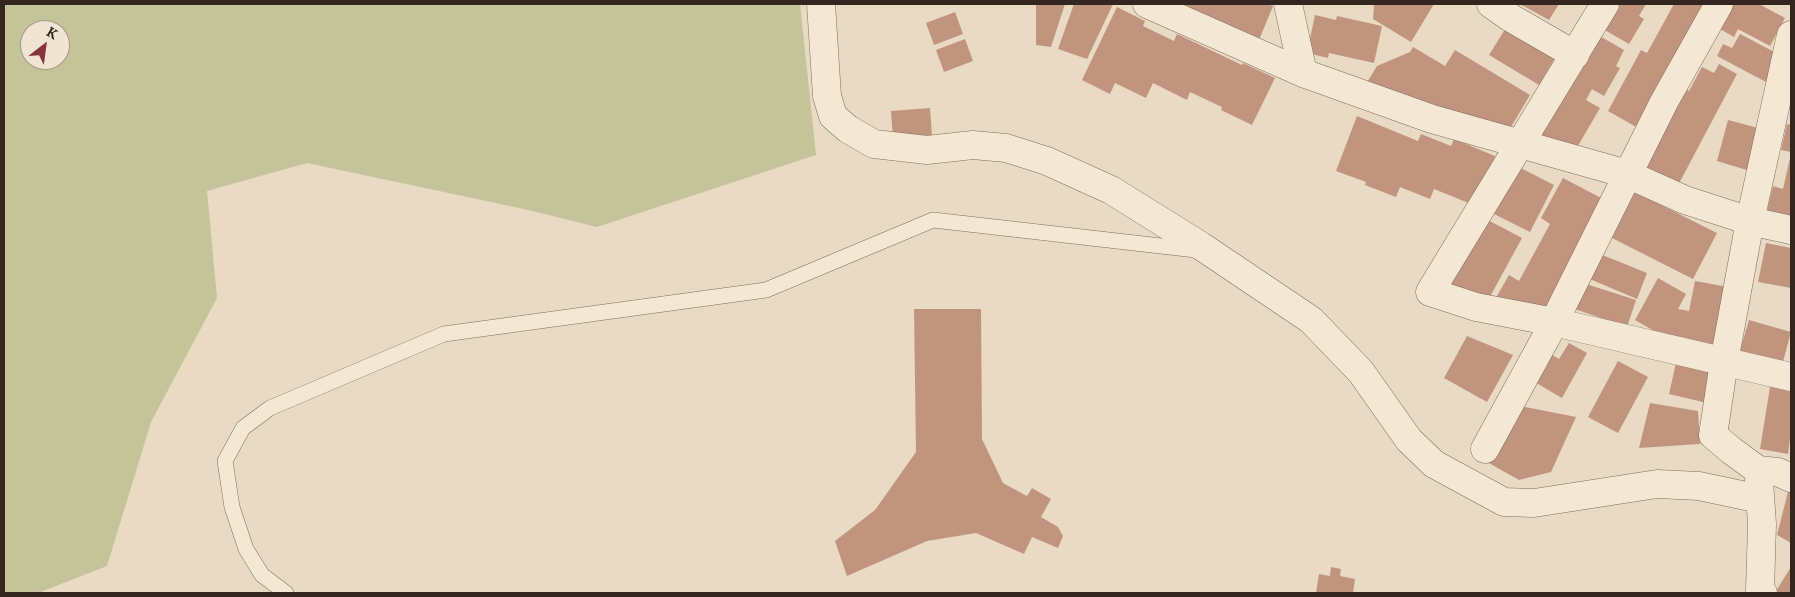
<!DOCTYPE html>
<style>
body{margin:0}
#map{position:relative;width:1795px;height:597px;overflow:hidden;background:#e8dac3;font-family:Lora,serif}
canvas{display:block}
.frame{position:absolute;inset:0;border:5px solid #32261f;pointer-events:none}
.north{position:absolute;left:20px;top:20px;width:50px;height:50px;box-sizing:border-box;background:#f0e5d2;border:1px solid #a4998a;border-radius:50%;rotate:30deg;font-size:14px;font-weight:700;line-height:20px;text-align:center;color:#32261f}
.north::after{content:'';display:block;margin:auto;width:18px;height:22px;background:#87343c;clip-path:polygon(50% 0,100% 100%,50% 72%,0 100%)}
</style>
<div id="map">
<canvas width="1795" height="597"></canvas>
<div class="frame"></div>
<div class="north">K</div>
</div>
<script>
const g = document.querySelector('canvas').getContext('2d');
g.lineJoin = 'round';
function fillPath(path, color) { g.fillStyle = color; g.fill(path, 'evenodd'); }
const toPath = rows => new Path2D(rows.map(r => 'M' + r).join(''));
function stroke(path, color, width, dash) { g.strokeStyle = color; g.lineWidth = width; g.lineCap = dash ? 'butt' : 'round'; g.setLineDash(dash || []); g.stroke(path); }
fillPath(toPath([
 [4,4,800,4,816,155,597,227,524,209,307,163,207,191,217,298,151,422,107,566,38,593,4,593],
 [30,30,60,30,60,60,30,60]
]), '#c3c499');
fillPath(toPath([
 [1036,4,1065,4,1051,47,1036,45],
 [1074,4,1113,4,1087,59,1058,49],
 [1160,4,1267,4,1273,6,1257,45],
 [1374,4,1434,4,1411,42,1373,19],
 [1520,4,1559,4,1549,20],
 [1618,4,1646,4,1639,16,1644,19,1629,44,1603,29],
 [1674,4,1709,4,1638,128,1608,111,1641,50,1647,53],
 [1733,4,1759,4,1785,18,1770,46,1738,29,1734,37,1720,29],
 [1117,7,1145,21,1143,26,1174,41,1177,34,1242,65,1243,63,1275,78,1252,125,1221,110,1222,107,1190,92,1187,100,1153,83,1146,98,1115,83,1110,94,1082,80],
 [955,12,963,34,934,45,926,23],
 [1315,15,1336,20,1337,16,1382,26,1374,63,1329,53,1328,58,1307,53],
 [1507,26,1556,56,1539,85,1489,55],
 [1596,34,1624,50,1616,66,1620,68,1604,96,1592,89,1586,100,1600,108,1572,156,1534,134],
 [1740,34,1780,55,1766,82,1717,56,1723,44,1732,48],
 [965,39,973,61,944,72,936,50],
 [1413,47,1445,66,1455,50,1530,95,1505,137,1466,114,1460,124,1366,84,1377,66,1410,52],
 [1719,64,1737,74,1675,191,1642,173,1686,89,1689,91,1702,67,1714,73],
 [930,108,932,136,893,139,891,111],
 [1357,116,1418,141,1421,134,1451,146,1454,139,1495,156,1476,206,1434,189,1430,199,1400,187,1396,197,1365,185,1366,182,1336,171],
 [1728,120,1762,129,1750,171,1717,161],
 [1787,124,1791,125,1791,152,1781,150],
 [1790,158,1791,158,1791,225,1765,219,1773,186,1783,189],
 [1515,165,1554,185,1530,232,1492,213],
 [1563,178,1605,200,1541,317,1493,303,1509,275,1519,281,1550,224,1541,218],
 [1635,192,1717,233,1693,279,1612,238],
 [1484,218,1522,238,1486,304,1448,283],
 [1766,243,1791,248,1791,288,1758,282],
 [1595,252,1647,273,1637,299,1585,277],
 [1658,278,1686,294,1678,309,1689,311,1695,281,1728,287,1715,350,1663,336,1635,320],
 [1583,283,1636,300,1627,327,1575,309],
 [914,309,981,309,982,439,1003,483,1027,496,1032,488,1051,499,1041,517,1058,527,1063,536,1058,548,1032,537,1024,554,976,533,927,541,847,576,835,541,875,510,916,452],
 [1749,320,1791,332,1781,369,1738,357],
 [1467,336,1513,355,1487,402,1444,378],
 [1569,343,1587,353,1562,398,1531,380,1547,352,1559,359],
 [1618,361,1648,377,1618,433,1588,417],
 [1676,363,1714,372,1707,403,1669,394],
 [1770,387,1791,390,1791,432,1788,454,1760,449],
 [1650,403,1698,411,1700,444,1639,448],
 [1515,405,1576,417,1551,472,1519,480,1487,462],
 [1790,484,1791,485,1791,543,1777,535],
 [1331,567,1341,569,1340,576,1355,579,1353,593,1316,593,1319,574,1330,576],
 [1791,567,1791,593,1779,593,1776,591]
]), '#c1947e');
const lane = toPath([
 [286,593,262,575,246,549,232,507,225,461,243,428,270,408,444,334,766,290,933,220,1196,250]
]);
const street = toPath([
 [821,4,827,96,833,116,848,129,874,144,927,150,973,145,1006,148,1047,161,1111,190,1201,246,1311,320,1361,372,1409,440,1434,464,1504,502,1534,503,1657,484,1699,486,1760,499],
 [1147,4,1303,73],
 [1288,4,1303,73,1432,119,1627,174,1685,200,1750,221,1791,230],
 [1491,4,1511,18,1575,55],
 [1605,4,1430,292,1476,307,1554,322,1791,377],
 [1791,35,1750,221,1724,362,1713,435,1732,451,1758,470,1778,472,1791,478],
 [1485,449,1549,332,1664,102,1719,4],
 [1759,481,1762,524,1760,591,1763,593]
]);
stroke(lane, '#806c5c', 16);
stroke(street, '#806c5c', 29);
stroke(lane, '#f4e8d5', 15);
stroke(street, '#f4e8d5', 28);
</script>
